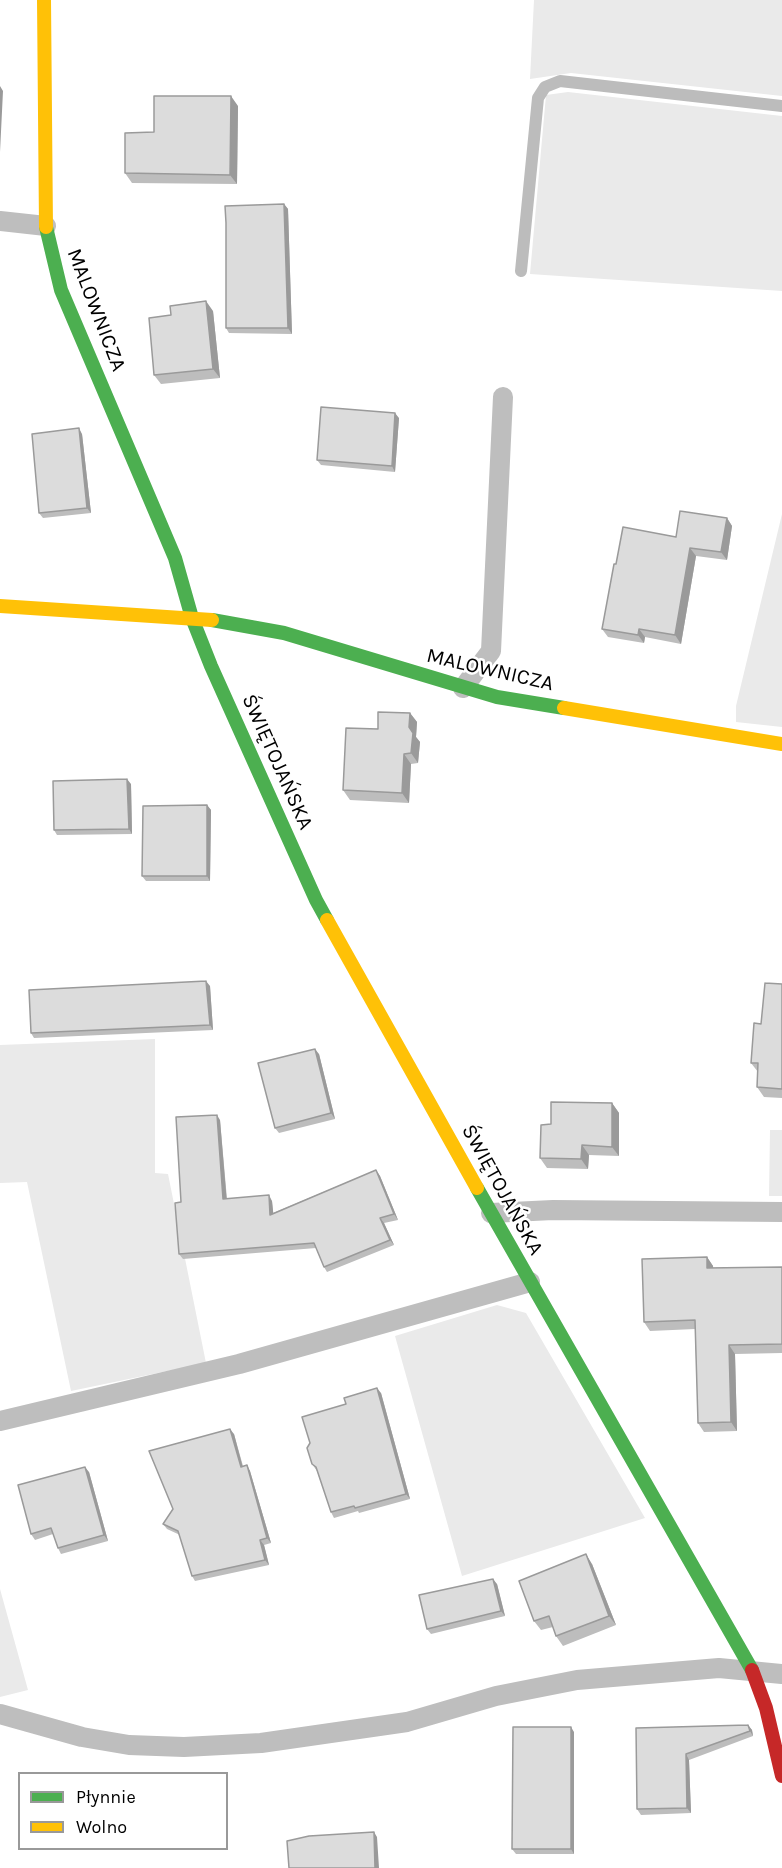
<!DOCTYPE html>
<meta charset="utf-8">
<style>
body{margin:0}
#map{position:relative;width:782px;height:1868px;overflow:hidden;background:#fff;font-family:Karla,sans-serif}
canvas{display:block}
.legend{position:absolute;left:18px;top:1772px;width:210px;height:78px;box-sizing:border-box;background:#fff;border:2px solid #999;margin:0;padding:8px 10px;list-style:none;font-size:18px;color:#000}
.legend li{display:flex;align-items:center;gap:12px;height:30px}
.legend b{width:30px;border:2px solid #999}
</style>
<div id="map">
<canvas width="782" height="1868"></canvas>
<ul class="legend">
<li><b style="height:8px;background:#4caf50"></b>Płynnie</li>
<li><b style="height:8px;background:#ffc107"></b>Wolno</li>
</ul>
</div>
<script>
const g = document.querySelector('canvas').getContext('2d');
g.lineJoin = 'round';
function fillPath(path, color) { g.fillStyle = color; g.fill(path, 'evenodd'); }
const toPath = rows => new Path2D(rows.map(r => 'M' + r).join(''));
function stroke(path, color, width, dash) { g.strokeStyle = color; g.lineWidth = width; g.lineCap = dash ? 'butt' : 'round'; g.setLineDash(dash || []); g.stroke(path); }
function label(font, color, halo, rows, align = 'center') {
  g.font = font + ' Karla,sans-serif'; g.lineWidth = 5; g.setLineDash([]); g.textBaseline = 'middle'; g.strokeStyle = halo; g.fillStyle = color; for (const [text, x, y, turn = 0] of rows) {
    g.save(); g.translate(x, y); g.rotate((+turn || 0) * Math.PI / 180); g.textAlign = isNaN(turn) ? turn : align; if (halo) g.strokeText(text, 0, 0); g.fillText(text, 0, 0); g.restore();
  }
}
fillPath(toPath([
 [534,0,782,0,782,96,571,73,530,79],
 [568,92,782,116,782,291,530,274,546,95],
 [782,514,782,727,736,722,736,706],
 [155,1039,155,1173,168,1174,206,1363,71,1391,27,1182,0,1183,0,1045],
 [770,1130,782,1130,782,1196,769,1196],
 [497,1305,526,1313,645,1518,462,1576,395,1336],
 [0,1589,28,1690,0,1697]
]), '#eaeaea');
stroke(toPath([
 [521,271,538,98,545,87,560,81,782,106]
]), '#bcbcbc', 12);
stroke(toPath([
 [0,221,46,226],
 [463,688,491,651,503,397],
 [491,1213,553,1210,782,1212],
 [0,1421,239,1364,530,1282],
 [0,1714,82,1737,129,1745,184,1747,261,1743,407,1722,496,1696,577,1680,719,1668,782,1674]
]), '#bebebe', 20);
stroke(toPath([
 [46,227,61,290,175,558,192,618,211,666,316,900,327,920],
 [212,620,284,633,497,697,564,708],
 [477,1188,752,1670]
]), '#4caf50', 14);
stroke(toPath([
 [44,0,46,227],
 [0,606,212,620],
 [564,708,782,744],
 [327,920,477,1188]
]), '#ffc107', 14);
stroke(toPath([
 [752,1670,766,1708,782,1776]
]), '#c62828', 14);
fillPath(toPath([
 [238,106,237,184,132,183,125,173,154,132],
 [284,204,288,209,292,334,229,333,226,328,226,223],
 [213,311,220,378,161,384,154,375,171,315],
 [399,418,395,472,321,465,317,460],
 [82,434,91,513,43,518,39,513],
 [727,518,732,526,727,560,696,556,681,644,645,637,644,643,608,637,602,629,616,564,676,537],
 [410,713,417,722,416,737,420,742,418,763,411,764,409,803,350,800,343,790,378,729],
 [131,784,132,834,57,835,54,830],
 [207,805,211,810,210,881,146,881,142,876],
 [782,984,782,1098,764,1097,757,1087,758,1072,751,1063,761,1024],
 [210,986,213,1030,34,1038,31,1033],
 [319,1054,335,1119,279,1133,275,1128],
 [612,1103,619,1113,619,1156,589,1155,588,1169,547,1168,540,1158,551,1124],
 [220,1120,227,1199,272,1201,273,1213,376,1170,380,1176,398,1220,384,1223,394,1245,327,1272,324,1267,316,1248,183,1259,179,1254,181,1202],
 [707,1257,713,1266,713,1268,782,1267,782,1353,735,1354,737,1431,704,1432,698,1423,695,1329,650,1331,644,1322],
 [381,1393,410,1499,359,1513,358,1511,334,1518,331,1512,317,1471,312,1464,346,1404],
 [234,1434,243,1466,247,1465,250,1471,271,1543,264,1545,269,1565,195,1581,192,1576,180,1535,167,1529,163,1524,173,1509],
 [89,1472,108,1541,61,1554,58,1548,53,1534,35,1540,31,1534],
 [592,1564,616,1625,563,1646,556,1636,553,1627,541,1630,534,1621],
 [497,1584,505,1616,431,1634,427,1629],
 [748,1725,752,1730,753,1736,689,1760,691,1813,641,1815,637,1809,636,1728],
 [574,1732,574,1854,516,1854,512,1849]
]), '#bdbdbd');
fillPath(toPath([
 [0,86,3,91,0,152],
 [231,96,238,106,237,184,230,175],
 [284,204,288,209,292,334,288,328],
 [206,301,213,311,220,378,213,369],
 [395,413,399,418,395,472,392,466],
 [79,428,82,434,91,513,87,508],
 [727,518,732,526,727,560,721,552],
 [690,548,696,556,681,644,675,635],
 [639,629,645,637,644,643,638,635],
 [410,713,417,722,416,737,420,742,418,763,411,753,409,727],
 [404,754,411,764,409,803,402,793],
 [127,779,131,784,132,834,129,829],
 [207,805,211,810,210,881,207,876],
 [206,981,210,986,213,1030,210,1025],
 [315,1049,319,1054,335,1119,331,1113],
 [612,1103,619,1113,619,1156,612,1147],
 [217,1115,220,1120,227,1204,223,1199],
 [582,1145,589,1155,588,1169,581,1159],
 [376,1170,380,1176,398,1220,394,1214],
 [269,1195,272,1201,274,1220,270,1215],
 [380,1218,384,1223,394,1245,390,1240],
 [707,1257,713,1266,714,1277,707,1268],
 [729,1345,735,1354,737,1431,731,1422],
 [377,1388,381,1393,410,1499,406,1494],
 [230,1429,234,1434,244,1472,241,1467],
 [247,1465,250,1471,271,1543,267,1538],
 [85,1467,89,1472,108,1541,104,1535],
 [260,1540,264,1545,269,1565,265,1560],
 [586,1554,592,1564,616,1625,609,1616],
 [493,1579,497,1584,505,1616,501,1611],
 [748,1725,752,1730,753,1736,750,1731],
 [571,1727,574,1732,574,1854,571,1849],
 [686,1754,689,1760,691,1813,687,1808],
 [374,1832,377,1837,379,1868,375,1868]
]), '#9a9a9a');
const building = toPath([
 [154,96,231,96,230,175,125,173,125,133,154,132,154,96],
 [284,204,288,328,226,328,226,223,225,206,284,204],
 [206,301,213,369,154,375,149,318,171,315,170,306,206,301],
 [321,407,395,413,392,466,317,460,321,407],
 [79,428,87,508,39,513,32,434,79,428],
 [680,511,727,518,721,552,690,548,675,635,639,629,638,635,602,629,614,564,616,564,623,527,676,537,680,511],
 [378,712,410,713,409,727,413,733,411,753,404,754,402,793,343,790,346,728,378,729,378,712],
 [127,779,129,829,54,830,53,781,127,779],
 [207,805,207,876,142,876,143,806,207,805],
 [206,981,210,1025,31,1033,29,990,206,981],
 [765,983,782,984,782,1089,757,1087,758,1063,751,1063,754,1023,761,1024,765,983],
 [315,1049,331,1113,275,1128,258,1063,315,1049],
 [551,1102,612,1103,612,1147,582,1145,581,1159,540,1158,541,1125,551,1124,551,1102],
 [217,1115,223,1199,269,1195,270,1215,376,1170,394,1214,380,1218,390,1240,324,1267,314,1243,179,1254,175,1203,181,1202,176,1117,217,1115],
 [707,1257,707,1268,782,1267,782,1344,729,1345,731,1422,698,1423,695,1320,644,1322,642,1259,707,1257],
 [377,1388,406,1494,355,1508,354,1506,331,1512,316,1467,312,1464,307,1448,310,1443,302,1417,346,1404,344,1398,377,1388],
 [230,1429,241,1467,247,1465,267,1538,260,1540,265,1560,192,1576,178,1531,163,1524,173,1509,149,1451,230,1429],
 [85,1467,104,1535,58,1548,51,1528,31,1534,18,1485,85,1467],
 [586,1554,609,1616,556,1636,549,1616,534,1621,519,1581,586,1554],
 [493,1579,501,1611,427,1629,419,1595,493,1579],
 [748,1725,750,1731,686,1754,687,1808,637,1809,636,1728,748,1725],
 [513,1727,571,1727,571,1849,512,1849,513,1727],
 [374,1832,375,1868,289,1868,287,1841,309,1836,374,1832]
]);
fillPath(building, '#dcdcdc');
stroke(building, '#9a9a9a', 1.5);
label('21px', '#000', '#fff', [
 ["MALOWNICZA",96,310,69],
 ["MALOWNICZA",490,670,13],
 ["ŚWIĘTOJAŃSKA",277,762,66],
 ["ŚWIĘTOJAŃSKA",502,1190,61]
]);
</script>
